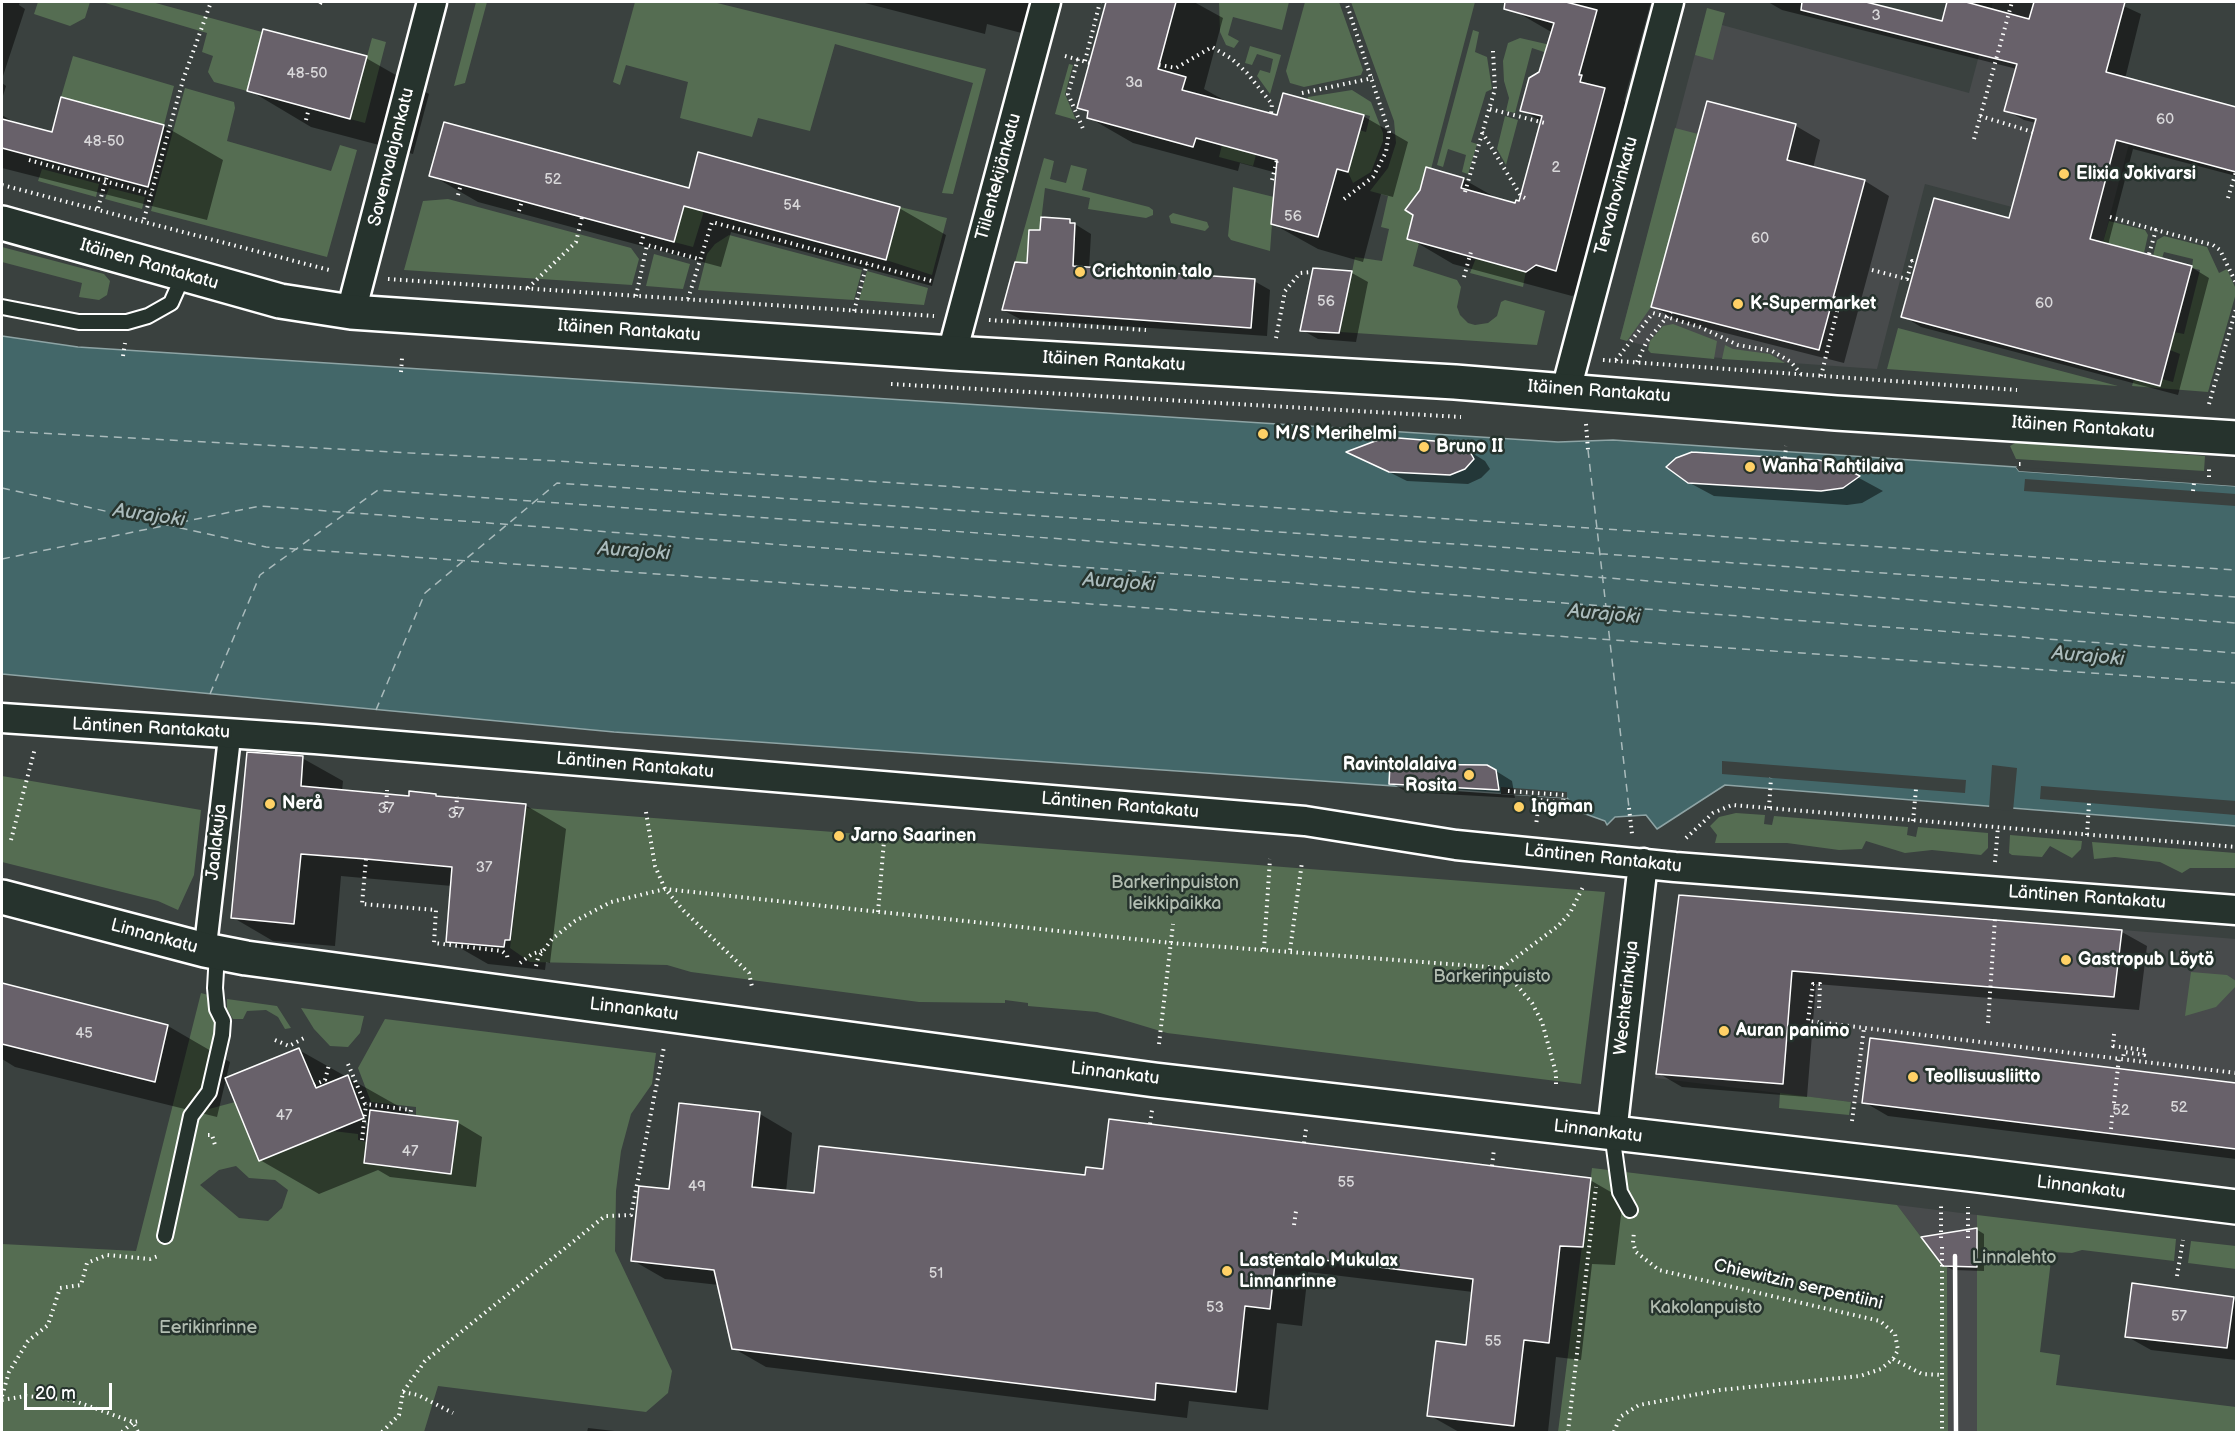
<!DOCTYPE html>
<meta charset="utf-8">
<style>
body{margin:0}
#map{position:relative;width:2238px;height:1434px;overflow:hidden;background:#3a413f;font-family:"Balsamiq Sans",sans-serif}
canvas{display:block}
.frame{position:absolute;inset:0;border:3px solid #fff;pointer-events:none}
.scale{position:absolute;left:24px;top:1383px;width:88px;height:27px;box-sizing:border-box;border:3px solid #fff;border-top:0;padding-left:8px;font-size:18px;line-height:21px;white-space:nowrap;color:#fff;-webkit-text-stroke:4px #26332d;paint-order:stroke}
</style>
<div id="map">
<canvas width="2238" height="1434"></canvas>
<div class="frame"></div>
<div class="scale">20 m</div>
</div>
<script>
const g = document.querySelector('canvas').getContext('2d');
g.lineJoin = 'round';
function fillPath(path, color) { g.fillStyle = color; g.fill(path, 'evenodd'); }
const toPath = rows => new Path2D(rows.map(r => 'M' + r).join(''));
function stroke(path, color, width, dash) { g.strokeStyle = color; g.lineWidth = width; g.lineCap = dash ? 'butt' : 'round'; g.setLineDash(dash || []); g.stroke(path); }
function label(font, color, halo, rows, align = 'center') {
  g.font = font + ' "Balsamiq Sans",sans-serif'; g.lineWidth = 5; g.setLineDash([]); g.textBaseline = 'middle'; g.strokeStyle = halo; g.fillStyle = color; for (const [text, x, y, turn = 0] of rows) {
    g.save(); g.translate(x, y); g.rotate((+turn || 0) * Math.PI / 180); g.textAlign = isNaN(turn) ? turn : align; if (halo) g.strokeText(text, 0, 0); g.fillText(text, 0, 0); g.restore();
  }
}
fillPath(toPath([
 [1993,2,2124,3,2090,133,2129,144,2103,242,2088,239,2012,207,1925,184,1877,369,1680,355,1620,339,1704,20,1969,93],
 [1679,895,2236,939,2236,1149,1655,1078],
 [1897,1205,1977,1215,1977,1432,1948,1432,1947,1267,1943,1266]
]), '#484b4c');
fillPath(toPath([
 [38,2,90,2,85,18,70,26,34,14],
 [102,2,152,2,262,32,247,91,214,82,208,72,213,56,202,52,207,33],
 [476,2,487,2,465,83,454,86],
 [635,2,713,2,986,69,953,194,942,193,973,83,835,44,810,131,758,118,752,137,680,118,688,82,626,65,620,85,613,82],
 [1219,2,1289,2,1282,30,1233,17,1228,35,1239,41,1234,48,1226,45,1220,32],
 [1305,2,1339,2,1363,70,1361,75,1304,87,1290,83,1286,71],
 [1351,2,1475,2,1431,169,1426,168,1417,200,1413,199,1405,210,1413,215,1407,239,1419,243,1413,266,1457,280,1461,287,1457,307,1460,315,1468,323,1475,325,1488,323,1497,316,1501,302,1505,300,1545,311,1537,345,1340,332,1355,257,1382,261,1389,229,1381,227,1388,196,1370,191,1388,168,1396,143,1394,121],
 [1707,8,1725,13,1713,60,1695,55],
 [1473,30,1479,32,1475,52,1487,57,1492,89,1486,92,1471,142,1477,144,1468,174,1462,172,1466,155,1448,149,1443,167,1437,165],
 [372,38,386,42,365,123,350,119],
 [1520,38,1581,52,1577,69,1542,60,1544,52,1532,48,1515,113,1506,111,1509,98,1504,81,1503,61,1508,43],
 [1250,46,1281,55,1270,94,1257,76,1260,70,1270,73,1273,59,1257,54,1252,65,1245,63],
 [73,56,174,86,164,125,61,97],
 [1069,64,1073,65,1065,94,1076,120,1055,114],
 [185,88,234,102,235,108,227,141,331,171,340,145,357,150,327,257,151,211],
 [1352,90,1371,102,1383,133,1383,141,1371,172,1353,183,1348,172,1359,130,1366,132,1370,116,1307,100,1308,97],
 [1505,116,1518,120,1506,165,1497,149],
 [1675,128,1698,134,1651,307,1627,341,1620,339],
 [1222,145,1256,155,1253,166,1219,157],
 [1044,158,1054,161,1050,179,1066,183,1071,165,1087,169,1082,190,1149,207,1153,210,1153,215,1146,218,1088,209,1090,198,1045,188,1040,230,1029,230,1027,263,1015,262],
 [42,169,99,184,96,197,38,181],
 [1233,187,1274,197,1270,251,1231,240,1228,236],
 [109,188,145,197,142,209,105,199],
 [448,199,631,248,639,259,632,285,404,270,423,201],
 [684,206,704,211,693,247,674,242],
 [900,207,947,218,932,275,886,260],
 [1173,213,1207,222,1209,227,1205,231,1171,223,1169,216],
 [2109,221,2145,230,2148,235,2144,253,2103,242],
 [729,235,862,270,854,300,698,290,707,254,715,244],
 [2164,236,2207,247,2219,273,2227,269,2235,287,2236,293,2208,392,2132,386,2134,379,2160,386,2162,379,2173,382,2180,354,2170,350,2174,332,2184,334,2200,270,2192,268,2193,259,2164,252,2162,258,2153,256,2157,240],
 [2,247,104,274,110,281,107,295,99,300,79,297,82,283,2,262],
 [654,254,690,264,683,289,646,286],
 [1476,258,1526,271,1523,287,1470,273],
 [867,271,928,288,924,305,859,300],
 [1673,324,1717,341,1714,359,1651,353,1648,350,1650,341,1663,326],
 [1898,328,2118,386,1887,369],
 [1725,345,1733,349,1770,354,1785,363,1722,359],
 [2017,442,2205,456,2204,471,2016,459,2010,446],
 [2,776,201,810,194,875,178,910,158,901,2,862],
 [525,808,1605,892,1581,1084,1167,1033,1097,1012,1028,1006,1028,1003,1005,1000,1005,1003,919,1002,691,972,667,965,530,962,510,948,519,873,516,873],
 [1736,813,1765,815,1764,824,1772,825,1774,816,1908,827,1907,835,1916,837,1918,827,1988,833,1988,848,1981,855,1932,850,1905,853,1866,841,1862,849,1839,850,1787,843,1715,843,1717,835,1710,826,1719,817],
 [2010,835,2082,841,2081,849,2072,858,2050,846,2042,857,2012,855,2009,853],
 [2092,842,2236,853,2236,868,2190,868,2182,873,2160,862,2115,857,2094,859],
 [2191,972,2227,975,2236,981,2236,986,2216,1007,2185,1016],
 [201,993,223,999,209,1109,235,1102,259,1161,333,1131,358,1134,358,1140,367,1142,364,1163,451,1174,458,1121,416,1116,416,1107,371,1102,358,1068,385,1019,656,1053,652,1084,631,1114,621,1151,616,1191,615,1251,672,1371,668,1393,646,1412,438,1386,424,1432,2,1432,2,1244,136,1251],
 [236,1166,249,1178,275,1180,288,1190,282,1208,268,1221,239,1218,200,1185,219,1170],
 [227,999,277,1006,291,1028,285,1029,278,1017,266,1010,247,1011,243,1019,233,1019,227,1009],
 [301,1008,364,1016,360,1033,348,1047,330,1046,314,1029],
 [1780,1093,1851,1102,1849,1115,1779,1108],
 [1592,1168,1897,1205,1943,1266,1947,1266,1948,1432,1558,1432],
 [1977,1215,2176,1239,2174,1261,2082,1250,2072,1253,2052,1252,2040,1352,2060,1355,2056,1385,2236,1407,2236,1432,1977,1432],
 [2191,1241,2236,1246,2236,1269,2188,1263]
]), '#556d52');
const water = toPath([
 [2,336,78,347,1558,442,1613,440,2016,467,2019,471,2236,486,2236,826,1725,785,1657,829,1646,815,1615,817,1607,825,1605,821,1580,812,1567,798,614,732,2,674,2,336]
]);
fillPath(water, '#436769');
stroke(water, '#8ea4a5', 1.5);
fillPath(toPath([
 [2016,467,2236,483,2236,486,2019,471],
 [2025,479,2236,494,2236,506,2024,491],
 [1722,761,1966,780,1965,793,1722,774],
 [1992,765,2017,768,2013,811,1989,809],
 [2041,786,2236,801,2236,815,2040,799],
 [1501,787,1567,792,1567,798,1501,794]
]), '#3a413f');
fillPath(toPath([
 [2,2,20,2,19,5,25,9,2,79],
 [861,2,1042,2,1033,36,987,24,985,34],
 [1108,2,1194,2,1223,18,1204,89,1231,104,1278,117,1363,116,1408,142,1393,197,1381,194,1363,262,1318,249,1273,224,1277,173,1240,163,1238,171,1133,143,1088,117,1089,113,1079,107],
 [1517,2,1651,2,1624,101,1648,115,1582,290,1572,296,1453,264,1409,238,1463,179,1498,199,1516,204,1520,202,1542,122,1522,110,1540,73,1553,33,1515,11],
 [1768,2,1860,2,1943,22,1949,2,2115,2,2141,14,2125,79,2236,109,2236,176,2133,149,2108,245,2191,267,2209,278,2178,395,1921,327,1903,316,2010,220,2036,123,2024,120,2006,110,2017,69,1782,10],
 [366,58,429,94,413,154,311,127,249,90],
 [2,83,6,86,2,99],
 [1708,103,1796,126,1820,140,1813,168,1865,181,1889,196,1844,363,1678,321,1653,307],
 [2,115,18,125,53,134,164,126,223,160,207,220,2,168],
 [431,175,690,189,899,208,946,235,932,286,731,232,721,267,478,202],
 [1070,221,1091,234,1089,269,1254,281,1270,290,1267,336,1020,319,1003,310,1028,265,1042,232],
 [1314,270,1352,273,1368,282,1356,342,1318,339,1302,330],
 [1459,445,1485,461,1490,469,1481,478,1468,484,1407,481,1349,452],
 [1835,465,1883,491,1862,503,1847,505,1714,496,1688,482],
 [302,758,343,781,342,791,410,797,435,795,441,798,525,805,566,829,550,963,546,962,545,970,488,964,448,941,452,886,341,876,335,946,273,941,232,917],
 [1496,771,1512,781,1515,798,1407,792,1391,783],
 [1680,897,2122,932,2147,946,2139,1010,1816,984,1807,1097,1682,1087,1658,1073],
 [2,985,168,1026,230,1062,217,1117,15,1067,2,1059],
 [1872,1040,2236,1085,2236,1159,1888,1116,1864,1102],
 [299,1050,407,1111,409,1116,457,1122,482,1137,476,1187,390,1177,378,1170,319,1194,260,1160],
 [361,1114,364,1114,368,1125,366,1126],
 [680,1105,760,1114,792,1133,786,1192,816,1195,1086,1177,1590,1180,1623,1199,1615,1265,1592,1264,1581,1360,1556,1357,1548,1432,1459,1432,1429,1415,1467,1346,1473,1292,1308,1272,1302,1326,1277,1323,1268,1410,1189,1401,1187,1418,766,1367,733,1348,719,1285,665,1279,632,1260,670,1191],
 [1976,1229,1984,1234,1984,1271,1953,1270,1944,1265],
 [2233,1299,2236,1300,2236,1360,2151,1350,2126,1336],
 [588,1428,623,1432,587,1432]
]), '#0007');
stroke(toPath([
 [2,431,558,461,2236,570],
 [1588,450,1629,808],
 [2,488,266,547,2236,683],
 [2,559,260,506,2236,653],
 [210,694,260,575,378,490,2236,623],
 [376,710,425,593,557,483,2236,597]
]), '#aabbbc', 1.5, [8, 6]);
const building = toPath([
 [1106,2,1176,2,1158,69,1186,77,1182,90,1277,115,1283,93,1364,115,1348,172,1337,169,1318,237,1271,224,1277,160,1196,138,1193,147,1087,118,1088,111,1077,108,1106,2],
 [1505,2,1566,2,1597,10,1579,75,1582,75,1580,82,1605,88,1556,271,1536,265,1526,272,1407,239,1413,215,1405,210,1420,190,1426,167,1464,178,1461,188,1515,203,1516,200,1519,201,1542,116,1520,111,1529,78,1539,72,1554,23,1504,9,1505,2],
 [1802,2,1866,2,1942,21,1947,2,1966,2,2029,19,2034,2,2125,2,2106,72,2236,107,2236,172,2116,140,2090,239,2192,266,2160,386,1901,317,1934,198,2009,218,2036,119,2004,111,2017,64,1801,10,1802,2],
 [263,29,367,56,350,119,247,91,263,29],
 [61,97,164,125,148,187,2,148,2,119,52,132,61,97],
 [1707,101,1796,124,1787,160,1865,180,1819,350,1651,307,1707,101],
 [444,122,689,188,698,152,900,207,886,260,684,206,674,242,429,176,444,122],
 [1041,217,1070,219,1070,223,1075,223,1073,266,1255,279,1251,328,1002,310,1015,262,1027,263,1029,230,1040,230,1041,217],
 [1313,268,1352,271,1339,333,1300,331,1313,268],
 [1386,437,1459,443,1469,450,1474,459,1465,469,1450,475,1389,472,1346,452,1386,437],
 [1692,452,1819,460,1836,464,1860,476,1843,488,1821,491,1688,483,1666,467,1676,458,1692,452],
 [247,752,303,756,301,786,409,796,409,791,436,794,436,796,526,804,510,940,505,940,504,947,446,942,452,867,366,859,301,854,294,924,231,918,247,752],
 [1390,764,1487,765,1496,770,1499,790,1389,784,1390,764],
 [1679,895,2122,930,2114,997,1792,971,1783,1084,1656,1074,1679,895],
 [2,983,168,1025,155,1082,2,1044,2,983],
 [1870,1038,2236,1083,2236,1149,1862,1103,1870,1038],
 [299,1048,316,1088,348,1075,364,1118,259,1161,225,1078,299,1048],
 [679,1103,760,1112,752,1187,814,1193,819,1146,1085,1175,1086,1167,1103,1169,1109,1119,1591,1178,1583,1247,1560,1246,1549,1343,1524,1340,1514,1426,1427,1416,1436,1341,1466,1345,1473,1279,1276,1254,1270,1309,1245,1306,1236,1392,1156,1383,1155,1400,732,1349,714,1270,631,1261,639,1186,669,1189,679,1103],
 [370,1110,458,1121,451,1174,364,1163,370,1110],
 [1977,1228,1977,1267,1943,1266,1921,1237,1977,1228],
 [2132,1283,2234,1297,2227,1348,2125,1337,2132,1283]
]);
fillPath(building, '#68616a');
stroke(building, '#fff', 1.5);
const service = toPath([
 [2,307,79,322,127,322,148,316,171,303,183,276],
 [1612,1133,1620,1192,1630,1210],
 [165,1236,191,1116,209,1092,222,1035,223,1021,217,1009,215,988,217,953]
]);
const pedestrian = toPath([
 [205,950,230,733]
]);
const minor = toPath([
 [351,312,432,2],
 [952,353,1046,2],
 [1566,390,1669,2],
 [2,718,315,739,1305,821,1456,845,1675,867,2236,910],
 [1612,1133,1643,863]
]);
const tertiary = toPath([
 [2,223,280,301,351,312,952,353,1455,382,1836,413,2236,438],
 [2,897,205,950,246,958,1155,1080,1969,1174,2236,1207]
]);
stroke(service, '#fff', 18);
stroke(pedestrian, '#fff', 26);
stroke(minor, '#fff', 33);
stroke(tertiary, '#fff', 38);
stroke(toPath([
 [320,4,321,2],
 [1065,56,1090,63],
 [1078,59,1068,94,1084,131],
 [1085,61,1100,2],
 [1159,65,1176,68,1212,47,1232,59,1247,73,1272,104,1271,114],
 [1302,93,1373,78],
 [1490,109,1545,123],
 [1980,116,2033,132],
 [306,120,309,108],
 [1482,132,1521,196,1525,198],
 [1974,139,2012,2],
 [29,160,151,194],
 [1272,180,1277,160],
 [2,185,333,271],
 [1465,192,1495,89,1493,51],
 [458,195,461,184],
 [2228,198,2236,172],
 [1344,199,1373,177,1386,152,1389,132,1346,2],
 [98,208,107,176],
 [519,211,522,201],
 [2110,217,2156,230],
 [144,219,183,80,211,2],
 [641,244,644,233],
 [2149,254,2156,230,2213,245,2220,250,2236,283],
 [1872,270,1907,279,1912,261,1916,263],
 [1464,277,1472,248],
 [388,279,934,316],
 [528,288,576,242,582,217],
 [636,296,647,245,699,259],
 [688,299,712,222,935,282],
 [1840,299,1863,305],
 [854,311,867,264],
 [989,320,1146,330],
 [1276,338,1285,291,1300,273,1312,272],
 [123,356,125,343],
 [1603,360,2017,390],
 [1616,360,1653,313,1700,327,1738,345,1772,351,1791,362,1801,374],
 [1637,362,1647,341,1671,312],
 [401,372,402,358],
 [1821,376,1840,299,1834,298],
 [891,384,1461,417],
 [2209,404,2236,309],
 [1586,424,1588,450],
 [1785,458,1786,446],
 [2019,464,2025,464],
 [2209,477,2209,466],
 [2193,491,2194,483],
 [1508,791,1564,795,1563,802,1539,800,1536,826],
 [1629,808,1632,834],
 [1769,808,1771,778],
 [386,809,387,790],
 [646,812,655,866,665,889,684,911,749,973,752,987],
 [456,814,457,796],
 [1913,821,1916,789],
 [2087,835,2089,803],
 [1686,838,1713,813,1732,805,2236,847],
 [11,840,35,748],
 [366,859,362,904,436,910,434,943,502,951,507,955,508,961],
 [1995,862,1998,827],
 [878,912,885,829],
 [1264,949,1270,859],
 [1290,950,1302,862],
 [520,963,532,954,542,951],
 [536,966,538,958,552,939,575,921,611,902,665,889,1171,943,1502,968,1532,1003,1542,1022,1556,1073,1556,1087],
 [1502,968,1558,926,1570,913,1583,887],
 [1819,1008,1820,984,1813,984,1808,1021,2236,1073],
 [1988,1023,1995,919],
 [2114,1034,2113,1046,2145,1050,2144,1055,2124,1052,2123,1059],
 [275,1040,289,1046,306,1037],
 [1159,1044,1173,924],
 [348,1064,365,1104,411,1110,410,1115],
 [314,1085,325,1080,329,1065],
 [2114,1103,2119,1058],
 [1852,1121,1864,1028],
 [1150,1124,1152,1110],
 [2111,1129,2112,1115],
 [208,1135,212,1135,215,1145],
 [362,1140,366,1104],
 [1304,1143,1306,1129],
 [1492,1166,1494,1149],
 [1294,1225,1296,1211],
 [1941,1238,1941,1204],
 [1968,1238,1968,1207],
 [1942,1247,1942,1432],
 [2177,1276,2183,1240],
 [1893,1359,1922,1374,1942,1375],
 [403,1392,418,1395,453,1413],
 [2,1396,9,1372,28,1341,48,1325,60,1288,81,1285,87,1263,107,1255,150,1259,158,1256],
 [2,1400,26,1396,72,1400,133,1422,140,1421],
 [122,1432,133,1422,138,1432],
 [382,1432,399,1415,403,1392,425,1361,605,1216,631,1215,664,1047],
 [1568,1432,1596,1187],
 [1614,1432,1620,1417,1639,1405,1720,1390,1860,1376,1881,1369,1893,1359,1898,1350,1895,1334,1880,1321,1659,1270,1636,1252,1633,1243,1634,1231]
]), '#fff', 4, [1.5, 4.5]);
stroke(service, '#26332d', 14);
stroke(pedestrian, '#26332d', 21);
stroke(minor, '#26332d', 28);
stroke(tertiary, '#26332d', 33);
stroke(toPath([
 [1955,1256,1956,1432]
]), '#fff', 4.5);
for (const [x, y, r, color] of [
 [2064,174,6,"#ffd166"],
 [1080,272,6,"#ffd166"],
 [1738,304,6,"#ffd166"],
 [1263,434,6,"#ffd166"],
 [1424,447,6,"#ffd166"],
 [1750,467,6,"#ffd166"],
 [1469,775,6,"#ffd166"],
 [270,804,6,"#ffd166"],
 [1519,807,6,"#ffd166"],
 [839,836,6,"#ffd166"],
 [2066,960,6,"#ffd166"],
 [1724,1031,6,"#ffd166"],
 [1913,1077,6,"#ffd166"],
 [1227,1271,6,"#ffd166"]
]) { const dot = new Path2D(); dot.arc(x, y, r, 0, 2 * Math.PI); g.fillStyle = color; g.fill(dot); stroke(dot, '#26332d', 2); }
label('15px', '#d9d8da', null, [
 ["3",1876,16],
 ["48-50",307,74],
 ["3a",1134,83],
 ["60",2165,120],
 ["48-50",104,142],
 ["2",1556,168],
 ["52",553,180],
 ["54",792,206],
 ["56",1293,217],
 ["60",1760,239],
 ["56",1326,302],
 ["60",2044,304],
 ["37",386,809],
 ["37",456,814],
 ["37",484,868],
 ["45",84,1034],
 ["52",2179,1108],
 ["52",2121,1111],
 ["47",284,1116],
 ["47",410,1152],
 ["55",1346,1183],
 ["49",697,1187],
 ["51",936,1274],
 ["53",1215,1308],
 ["57",2179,1317],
 ["55",1493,1342]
]);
label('18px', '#fff', '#26332d', [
 ["Savenvalajankatu",392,157,-76],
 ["Tiilentekijänkatu",999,177,-75],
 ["Tervahovinkatu",1617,196,-75],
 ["Itäinen Rantakatu",149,265,16],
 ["Itäinen Rantakatu",629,331,4],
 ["Itäinen Rantakatu",1114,362,3],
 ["Itäinen Rantakatu",1599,392,4],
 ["Itäinen Rantakatu",2083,428,4],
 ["Läntinen Rantakatu",151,729,3],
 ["Läntinen Rantakatu",635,766,5],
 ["Läntinen Rantakatu",1120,806,5],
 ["Jaalakuja",217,842,-84],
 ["Läntinen Rantakatu",1603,859,6],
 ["Läntinen Rantakatu",2087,898,4],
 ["Linnankatu",154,937,15],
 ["Wechterinkuja",1627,998,-84],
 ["Linnankatu",634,1010,7],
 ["Linnankatu",1115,1074,7],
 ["Linnankatu",1598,1132,7],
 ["Linnankatu",2081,1188,7],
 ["Chiewitzin serpentiini",1798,1285,13]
]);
label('bold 18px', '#fff', '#26332d', [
 ["Elixia Jokivarsi",2076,174],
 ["Crichtonin talo",1092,272],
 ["K-Supermarket",1750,304],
 ["M/S Merihelmi",1275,434],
 ["Bruno II",1436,447],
 ["Wanha Rahtilaiva",1762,467],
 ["Ravintolalaiva",1457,765,"right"],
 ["Rosita",1457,786,"right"],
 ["Nerå",282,804],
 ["Ingman",1531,807],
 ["Jarno Saarinen",851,836],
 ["Gastropub Löytö",2078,960],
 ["Auran panimo",1736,1031],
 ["Teollisuusliitto",1925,1077],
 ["Lastentalo Mukulax",1239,1261],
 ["Linnanrinne",1239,1282]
], 'left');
label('18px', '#b2bdb1', '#26332d', [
 ["Barkerinpuiston",1175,883],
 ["leikkipaikka",1175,904],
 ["Barkerinpuisto",1492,977],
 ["Linnalehto",2014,1258],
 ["Kakolanpuisto",1706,1308],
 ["Eerikinrinne",208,1328]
]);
label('italic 20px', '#aabbbc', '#26332d', [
 ["Aurajoki",149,516,8],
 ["Aurajoki",634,552,4],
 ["Aurajoki",1119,583,4],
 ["Aurajoki",1604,615,5],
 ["Aurajoki",2088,657,5]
]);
</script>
